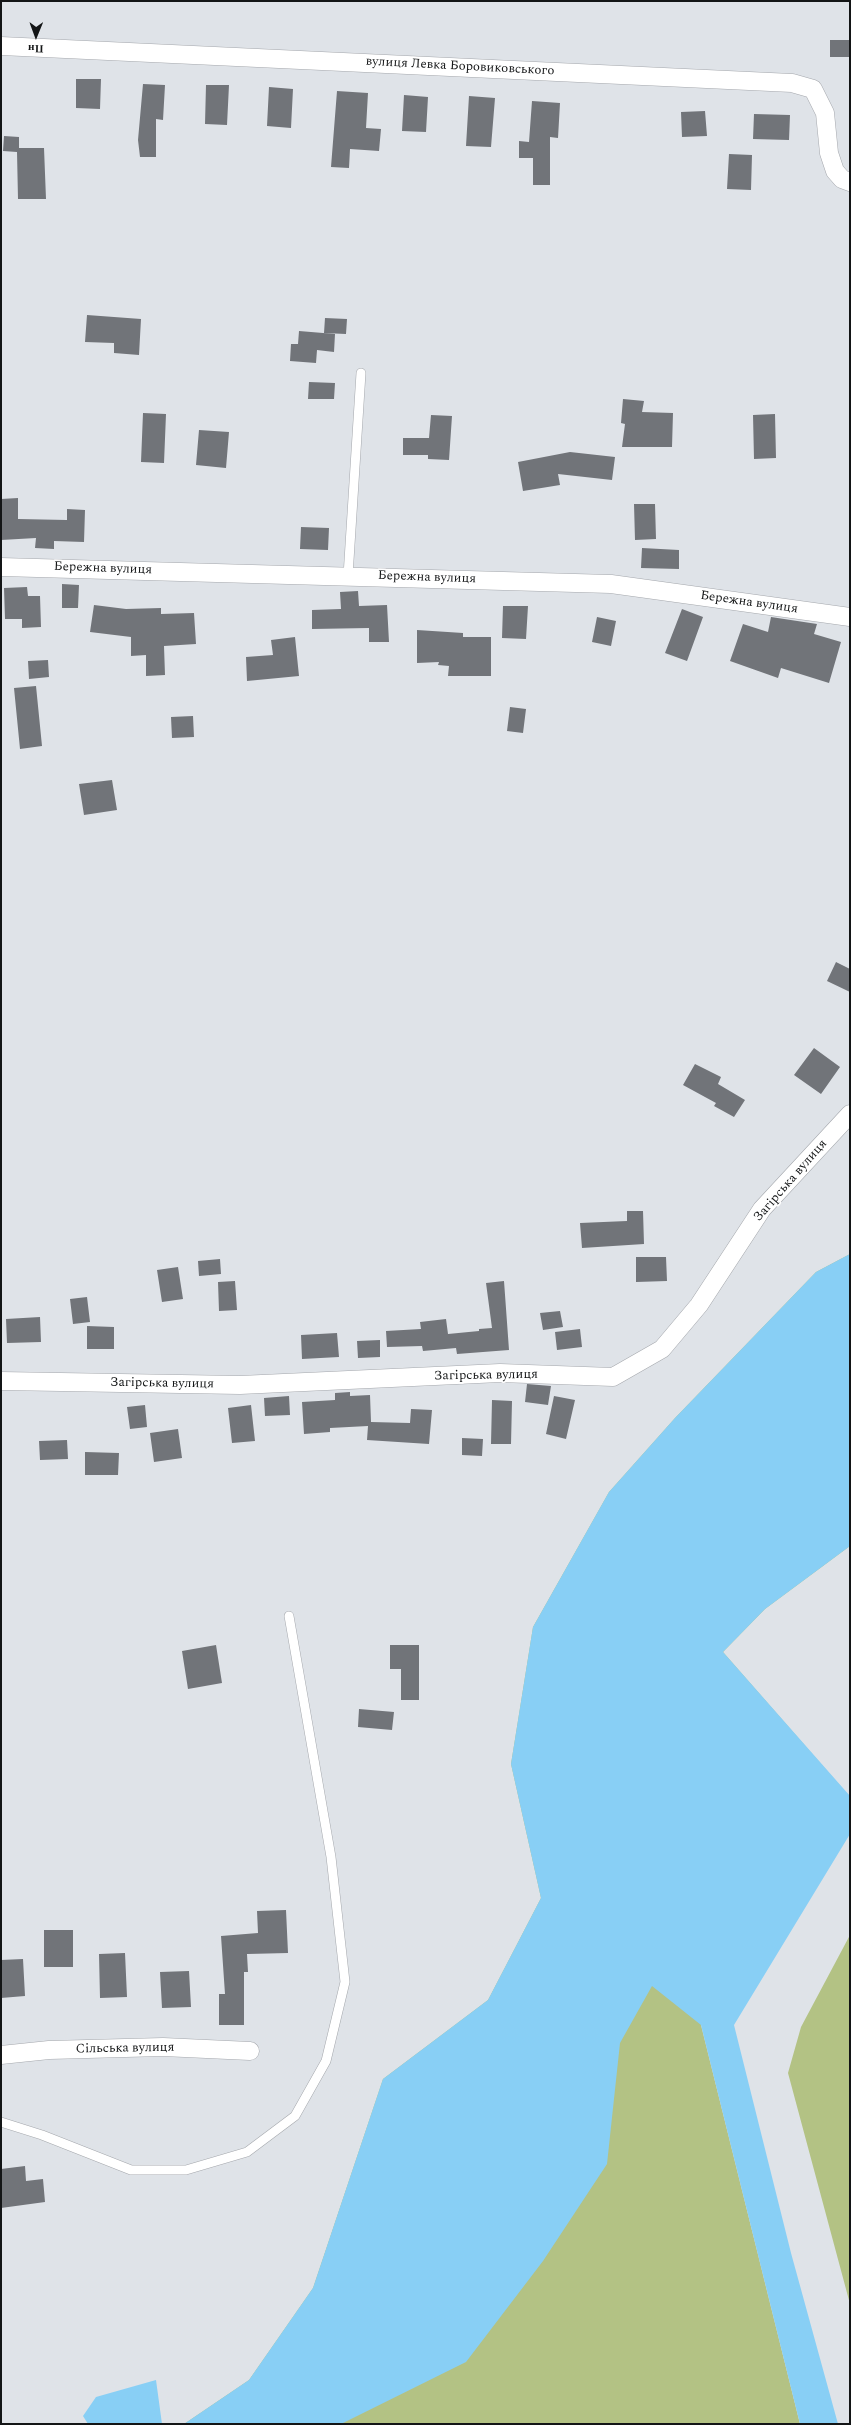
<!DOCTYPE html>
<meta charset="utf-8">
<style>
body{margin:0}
#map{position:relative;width:851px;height:2425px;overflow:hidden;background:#dfe3e8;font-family:Spectral,serif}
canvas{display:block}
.frame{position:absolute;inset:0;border:2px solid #131516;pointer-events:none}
.north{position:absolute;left:16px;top:16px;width:40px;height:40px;-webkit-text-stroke:3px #fff;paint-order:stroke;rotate:181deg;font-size:11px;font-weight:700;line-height:16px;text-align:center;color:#131516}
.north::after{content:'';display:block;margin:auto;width:14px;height:18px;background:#131516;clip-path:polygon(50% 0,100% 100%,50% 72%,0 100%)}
</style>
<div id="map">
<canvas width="851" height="2425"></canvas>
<div class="frame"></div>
<div class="north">Пн</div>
</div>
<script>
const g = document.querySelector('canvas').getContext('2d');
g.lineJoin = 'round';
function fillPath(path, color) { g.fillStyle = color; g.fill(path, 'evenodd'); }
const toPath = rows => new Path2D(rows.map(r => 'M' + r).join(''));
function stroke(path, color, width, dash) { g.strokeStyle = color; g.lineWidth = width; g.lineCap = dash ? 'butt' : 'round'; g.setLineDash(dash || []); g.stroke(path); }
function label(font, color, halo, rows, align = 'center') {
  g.font = font + ' Spectral,serif'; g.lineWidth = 3.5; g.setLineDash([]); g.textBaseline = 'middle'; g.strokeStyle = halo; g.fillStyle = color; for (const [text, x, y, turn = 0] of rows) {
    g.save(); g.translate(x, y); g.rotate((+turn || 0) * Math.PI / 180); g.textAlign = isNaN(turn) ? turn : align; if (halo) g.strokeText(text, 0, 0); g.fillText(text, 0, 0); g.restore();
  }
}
fillPath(toPath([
 [850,1254,850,1546,765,1609,723,1652,843,1789,701,2025,800,2424,184,2424,249,2380,313,2288,383,2079,488,2000,541,1898,511,1764,533,1627,609,1492,675,1418,816,1272],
 [850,1935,850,2304,788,2073,801,2027]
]), '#b3c284');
fillPath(toPath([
 [850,1254,850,1546,765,1609,723,1652,850,1796,850,1834,734,2025,791,2253,838,2424,800,2424,701,2025,652,1986,620,2043,607,2164,543,2261,466,2362,341,2424,184,2424,249,2380,313,2288,383,2079,488,2000,541,1898,511,1764,533,1627,609,1492,675,1418,816,1272],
 [156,2380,162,2424,88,2424,83,2416,96,2397]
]), '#88cff5');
fillPath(toPath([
 [830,40,850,40,850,57,830,57],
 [76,79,101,79,100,109,76,108],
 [143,84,165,85,163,120,156,119,156,157,140,157,138,140],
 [206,85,229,85,227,125,205,124],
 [269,87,293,89,291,128,267,126],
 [337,91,368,93,366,128,381,129,379,151,350,149,349,168,331,167],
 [404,95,428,97,426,132,402,131],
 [469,96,495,98,491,147,466,146],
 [532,101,560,103,558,138,550,137,550,185,533,185,533,158,519,158,519,141,529,142],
 [705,111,707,136,682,137,681,112],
 [754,114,790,115,789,140,753,139],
 [4,136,19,137,19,148,44,148,46,199,18,199,17,152,3,151],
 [729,154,752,155,751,190,727,189],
 [87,315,141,319,139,355,114,353,114,343,85,342],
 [325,318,347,319,346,334,324,333],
 [299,331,335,334,334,352,317,350,316,363,290,361,291,344,298,344],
 [309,382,335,383,334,399,308,399],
 [623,399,644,401,642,412,673,413,672,447,622,447,625,424,621,423],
 [143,413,166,414,164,463,141,462],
 [775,414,776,458,754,459,753,415],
 [431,415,452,416,449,460,428,459,428,455,403,455,403,438,429,438],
 [199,430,229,432,226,468,196,465],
 [570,452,615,457,612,480,558,474,560,485,523,491,518,462],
 [18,498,18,519,67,520,67,509,85,510,84,542,54,541,54,549,35,548,36,538,1,540,1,499],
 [634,504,655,504,656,539,635,540],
 [301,527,329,528,328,550,300,549],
 [642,548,679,550,679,569,641,568],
 [62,584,79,585,78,608,62,608],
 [27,587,28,596,40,596,41,627,22,628,22,619,5,619,4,588],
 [358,591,359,606,387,605,389,642,369,642,369,628,312,629,312,610,341,609,340,592],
 [94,605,126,609,161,608,161,614,194,613,196,644,164,646,165,675,146,676,146,655,131,656,131,637,90,632],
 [503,606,528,606,526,639,502,638],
 [682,609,703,617,687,661,665,653],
 [597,617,616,621,611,646,592,642],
 [771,617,817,624,814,634,841,642,829,683,781,668,778,678,730,661,743,624,768,632],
 [417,630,463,633,463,637,491,637,491,676,448,676,449,666,438,665,439,662,417,663],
 [295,637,299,676,247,681,246,657,273,655,271,640],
 [48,660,49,677,29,679,28,661],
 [36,686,42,746,20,749,14,688],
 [510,707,526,709,523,733,507,731],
 [193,716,194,737,172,738,171,717],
 [112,780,117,810,84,815,79,784],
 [836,962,850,969,850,992,827,981],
 [814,1048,840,1067,821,1094,794,1075],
 [695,1064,721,1077,718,1084,745,1100,734,1117,714,1106,716,1103,683,1085],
 [627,1211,643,1211,644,1244,582,1248,580,1223,627,1221],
 [636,1257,666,1257,667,1281,636,1282],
 [220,1259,221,1274,199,1276,198,1261],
 [178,1267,183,1299,162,1302,157,1270],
 [235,1281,237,1310,219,1311,218,1282],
 [504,1281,509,1350,457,1354,456,1348,423,1351,422,1346,387,1347,386,1331,421,1329,420,1322,446,1319,448,1334,479,1331,479,1329,492,1328,486,1283],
 [87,1297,90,1322,73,1324,70,1299],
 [560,1311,563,1327,543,1330,540,1313],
 [40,1317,41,1342,7,1343,6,1319],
 [87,1326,114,1327,114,1349,87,1349],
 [580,1329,582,1347,557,1350,555,1332],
 [337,1333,339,1357,302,1359,301,1335],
 [380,1340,380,1357,358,1358,357,1341],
 [527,1384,551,1386,548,1405,525,1402],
 [350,1392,350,1396,370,1395,371,1422,410,1423,411,1409,432,1410,429,1444,367,1440,368,1426,330,1428,330,1432,304,1434,302,1402,335,1400,335,1393],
 [289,1396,290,1415,265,1416,264,1398],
 [554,1396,575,1400,566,1439,546,1434],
 [492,1400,512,1401,511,1444,491,1444],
 [145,1405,147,1427,130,1429,127,1407],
 [251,1405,255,1441,232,1443,228,1408],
 [178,1429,182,1458,154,1462,150,1433],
 [462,1438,483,1439,482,1456,462,1455],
 [67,1440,68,1459,40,1460,39,1441],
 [85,1452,119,1453,118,1475,85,1475],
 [216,1645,222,1683,188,1689,182,1651],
 [390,1645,419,1645,419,1700,401,1700,401,1669,390,1669],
 [359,1709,394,1712,392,1730,358,1727],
 [286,1910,288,1953,247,1954,248,1972,244,1972,244,2025,219,2025,219,1994,225,1994,221,1936,258,1933,257,1911],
 [44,1930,73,1930,73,1967,44,1967],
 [125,1953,127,1997,100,1998,99,1954],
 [23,1959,25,1996,1,1998,1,1960],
 [189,1971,191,2007,162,2008,160,1972],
 [25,2166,26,2181,43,2179,45,2202,1,2208,1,2169]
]), '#717479');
const service = toPath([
 [348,576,361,373],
 [1,2122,42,2135,131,2170,186,2170,247,2152,295,2116,326,2061,345,1982,331,1857,289,1616]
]);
const minor = toPath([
 [1,46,792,83,813,89,825,113,829,153,835,171,842,179,850,182],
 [1,567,611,584,850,617],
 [1,1381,240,1385,500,1373,613,1377,662,1349,699,1305,762,1209,850,1114],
 [1,2055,49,2050,163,2047,250,2051]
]);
stroke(service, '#a4a7ac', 10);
stroke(minor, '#a4a7ac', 19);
stroke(service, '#fff', 9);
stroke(minor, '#fff', 18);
label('13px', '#131516', '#fff', [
 ["вулиця Левка Боровиковського",460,67,3],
 ["Бережна вулиця",103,569,2],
 ["Бережна вулиця",427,578,2],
 ["Бережна вулиця",749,603,8],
 ["Загірська вулиця",791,1181,-49],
 ["Загірська вулиця",486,1376,-1],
 ["Загірська вулиця",162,1384,1],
 ["Сільська вулиця",125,2049,-1]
]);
</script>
